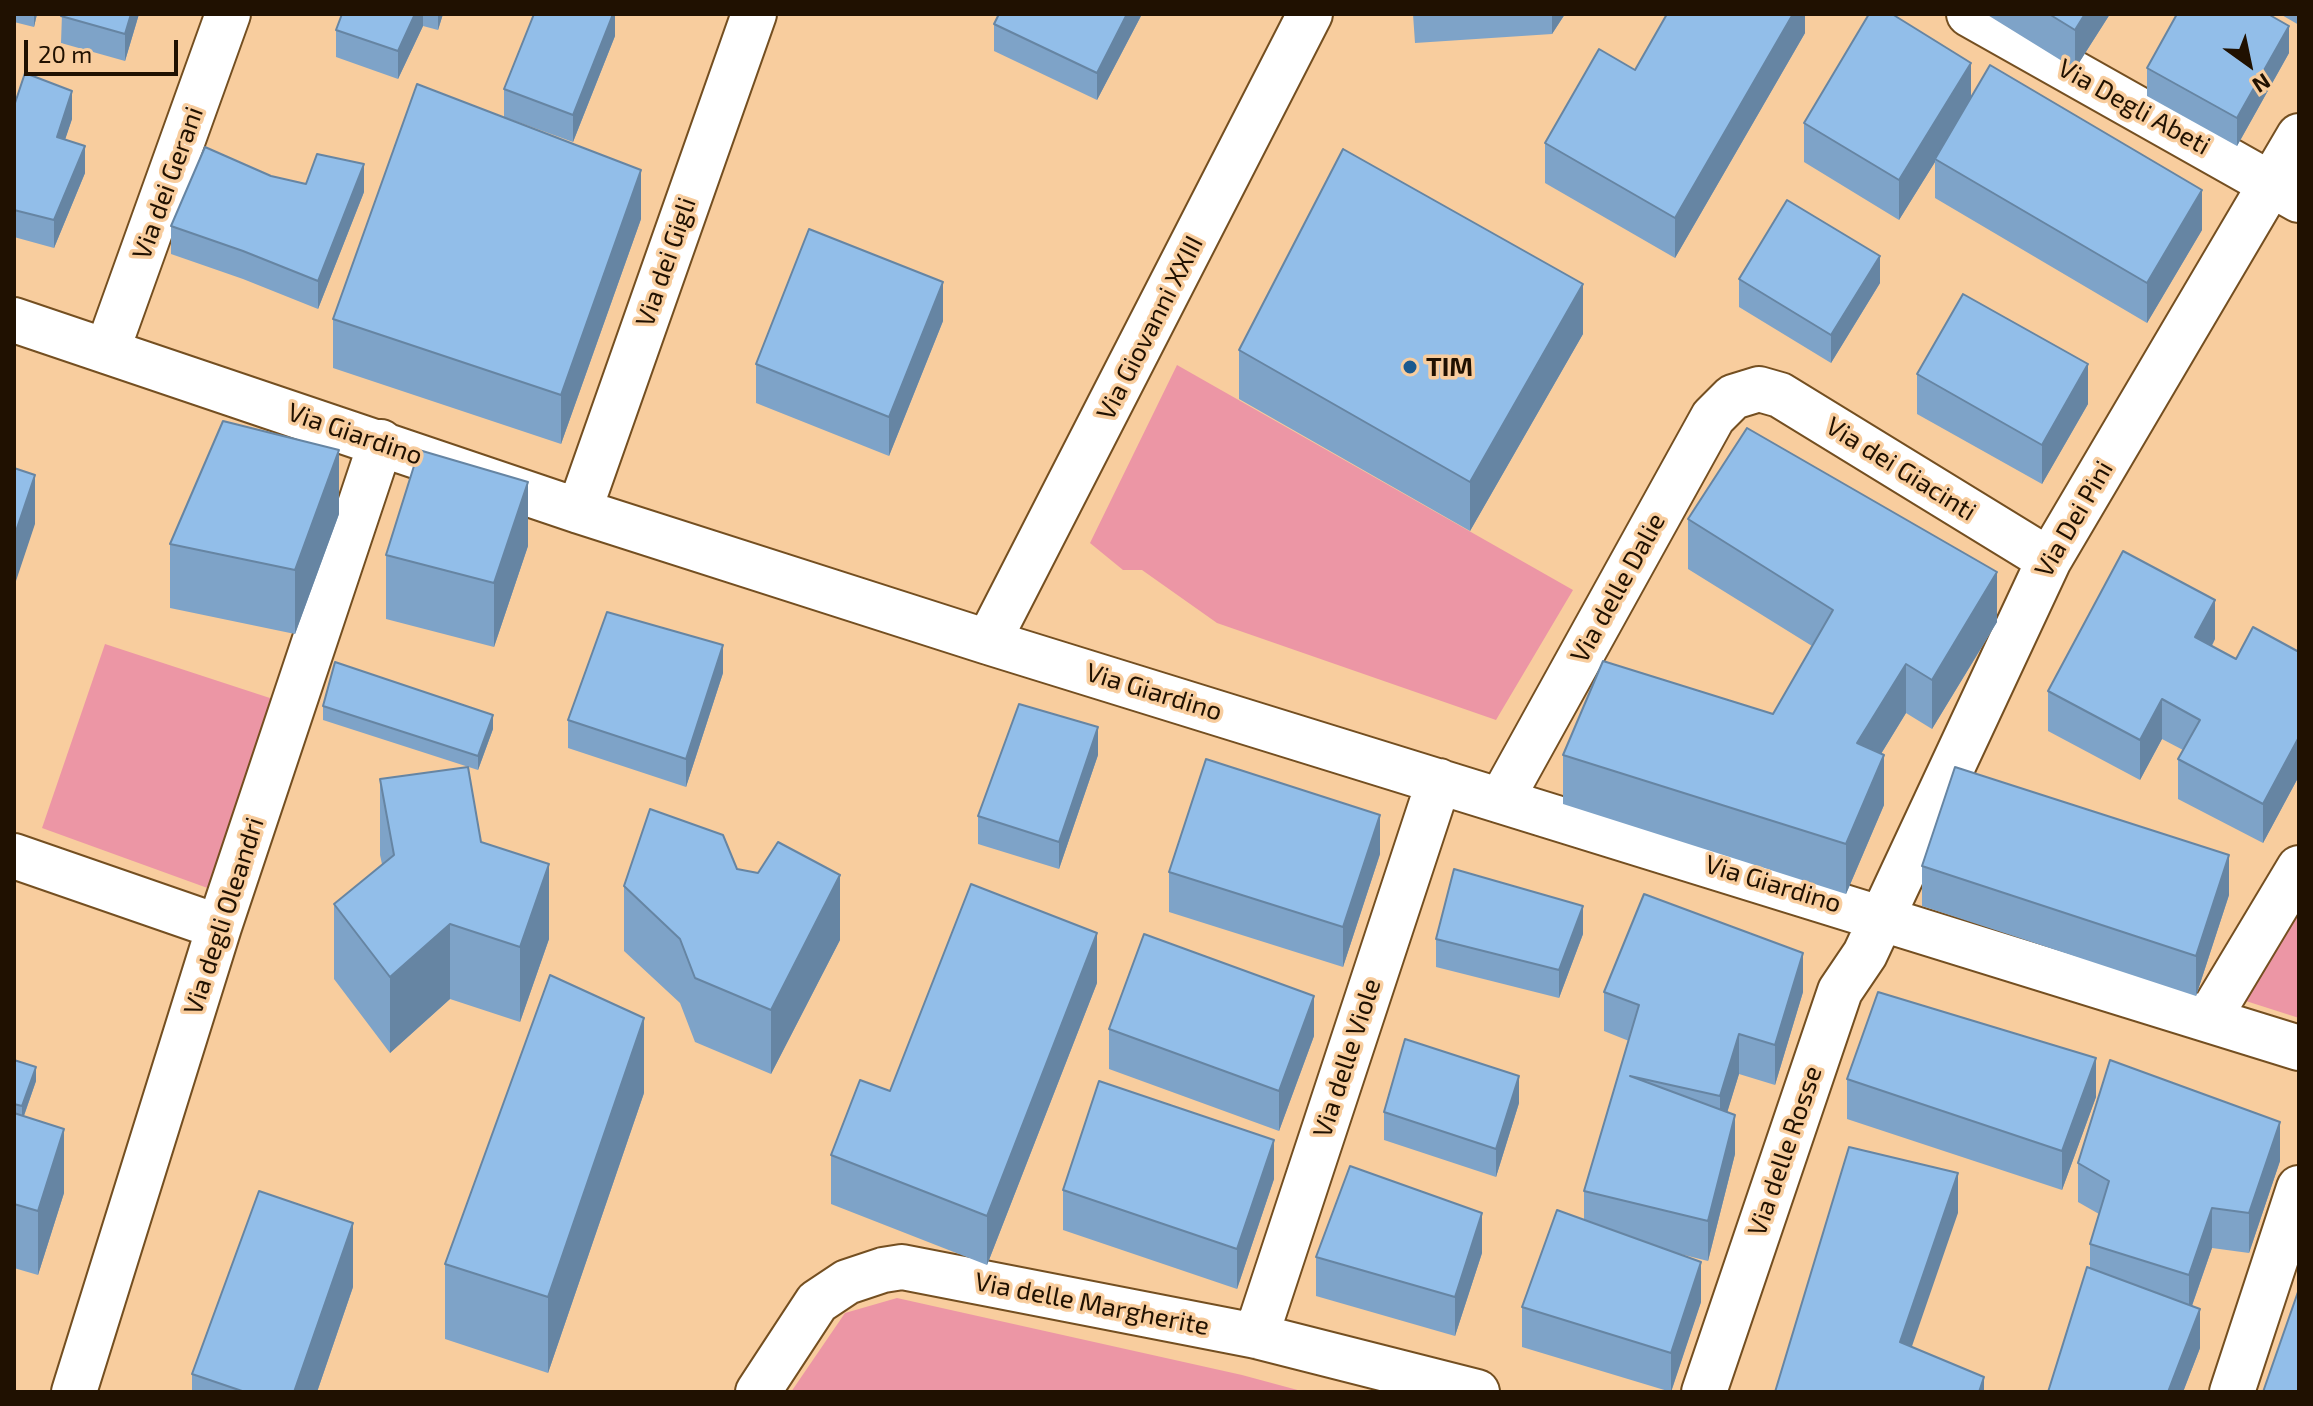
<!DOCTYPE html>
<style>
body{margin:0}
#map{position:relative;width:2313px;height:1406px;overflow:hidden;background:#f8cd9e;font-family:"Exo 2",sans-serif}
canvas{display:block}
.frame{position:absolute;inset:0;border:16px solid #201101;pointer-events:none}
.north{position:absolute;left:2209px;top:24px;width:80px;height:80px;-webkit-text-stroke:6px #f8cd9e;paint-order:stroke;rotate:147deg;font-size:22px;font-weight:700;line-height:32px;text-align:center;color:#201101}
.north::after{content:'';display:block;margin:auto;width:28px;height:36px;background:#201101;clip-path:polygon(50% 0,100% 100%,50% 72%,0 100%)}
.scale{position:absolute;left:24px;top:40px;width:154px;height:36px;box-sizing:border-box;border:4px solid #201101;border-top:0;padding-left:10px;font-size:24px;line-height:28px;white-space:nowrap;color:#201101;-webkit-text-stroke:6px #f8cd9e;paint-order:stroke}
</style>
<div id="map">
<canvas width="2313" height="1406"></canvas>
<div class="frame"></div>
<div class="north">N</div>
<div class="scale">20 m</div>
</div>
<script>
const g = document.querySelector('canvas').getContext('2d');
g.lineJoin = 'round';
function fillPath(path, color) { g.fillStyle = color; g.fill(path, 'evenodd'); }
const toPath = rows => new Path2D(rows.map(r => 'M' + r).join(''));
function stroke(path, color, width, dash) { g.strokeStyle = color; g.lineWidth = width; g.lineCap = dash ? 'butt' : 'round'; g.setLineDash(dash || []); g.stroke(path); }
function label(font, color, halo, rows, align = 'center') {
  g.font = font + ' "Exo 2",sans-serif'; g.lineWidth = 7; g.setLineDash([]); g.textBaseline = 'middle'; g.strokeStyle = halo; g.fillStyle = color; for (const [text, x, y, turn = 0] of rows) {
    g.save(); g.translate(x, y); g.rotate((+turn || 0) * Math.PI / 180); g.textAlign = isNaN(turn) ? turn : align; if (halo) g.strokeText(text, 0, 0); g.fillText(text, 0, 0); g.restore();
  }
}
fillPath(toPath([
 [1177,365,1573,590,1496,720,1217,623,1142,570,1123,570,1090,543],
 [105,644,276,700,213,890,42,828],
 [2299,868,2299,1018,2224,994],
 [897,1298,1242,1375,1305,1392,791,1392,845,1313]
]), '#ec96a5');
const minor = toPath([
 [1969,14,2299,200],
 [14,320,579,511,988,642,2299,1048],
 [107,351,228,14],
 [579,511,754,14],
 [988,642,1310,14],
 [1501,800,1713,417,1733,397,1759,389,1780,395,2049,560],
 [14,856,219,927],
 [2209,1018,2299,868],
 [1256,1336,1439,781],
 [74,1392,219,927,381,442],
 [758,1392,817,1302,847,1282,883,1270,902,1267,1256,1336,1477,1392],
 [1704,1392,1840,991,1865,954,2049,560,2299,136],
 [2232,1392,2299,1188]
]);
stroke(minor, '#744f21', 48);
stroke(minor, '#fff', 44);
fillPath(toPath([
 [14,14,37,14,34,27,14,22],
 [62,14,139,14,125,61,61,43],
 [342,14,443,14,438,30,423,26,398,79,336,57,336,30],
 [615,14,615,36,573,142,504,117,504,89],
 [999,14,1142,14,1097,100,994,51,994,24],
 [1413,14,1565,14,1552,34,1415,43],
 [1805,14,1805,33,1675,258,1545,183,1545,143,1635,70],
 [1986,14,2110,14,2075,69],
 [2280,14,2299,14,2299,25],
 [2289,53,2237,146,2147,96,2147,68],
 [1971,97,2202,230,2147,323,1935,198,1935,162,1899,220,1804,162,1804,123],
 [14,106,72,119,65,139,85,173,54,248,14,237],
 [271,176,306,184,364,192,318,309,243,279,171,254,171,226],
 [641,219,561,444,333,368,333,319],
 [1739,279,1880,283,1831,363,1739,307],
 [943,321,889,456,756,403,756,364],
 [1583,334,1470,531,1239,399,1239,350],
 [1917,374,2088,404,2042,484,1917,414],
 [339,514,295,634,170,608,170,544],
 [1688,519,1997,622,1932,729,1906,713,1881,754,1884,805,1846,894,1563,804,1563,755,1773,714,1812,646,1688,569],
 [528,546,494,647,386,619,386,555],
 [2215,639,2212,646,2236,659,2299,652,2299,776,2263,843,2178,799,2178,759,2183,750,2162,739,2140,780,2048,731,2048,691],
 [723,673,686,787,568,748,568,720],
 [323,706,493,729,478,770,323,720],
 [1098,755,1059,869,978,844,978,816],
 [380,779,481,842,549,939,520,1022,450,999,390,1053,334,979,334,904,382,864,380,855],
 [1380,854,1343,967,1169,912,1169,872],
 [1922,866,2229,895,2196,996,1922,906],
 [737,869,840,940,771,1074,695,1042,680,1003,624,951,624,886],
 [1583,934,1559,998,1436,967,1436,939],
 [1097,983,987,1265,831,1204,831,1155,890,1091],
 [1604,992,1803,992,1775,1085,1739,1074,1727,1112,1735,1154,1708,1261,1668,1251,1701,1302,1671,1392,1522,1347,1522,1307,1584,1220,1584,1191,1629,1041,1604,1031],
 [1109,1029,1314,1036,1279,1131,1109,1069],
 [14,1060,36,1081,24,1116,64,1193,38,1275,14,1268],
 [1847,1079,2096,1097,2062,1190,1847,1119],
 [644,1093,548,1373,445,1339,445,1264],
 [1519,1103,1496,1177,1384,1140,1384,1112],
 [2280,1161,2249,1253,2212,1248,2192,1306,2200,1348,2183,1392,2048,1392,2090,1268,2090,1244,2099,1214,2078,1202,2078,1163],
 [1274,1179,1237,1289,1063,1230,1063,1190],
 [1482,1253,1455,1336,1316,1296,1316,1257],
 [353,1287,317,1392,192,1392,192,1374]
]), '#7ea3c8');
fillPath(toPath([
 [34,14,37,14,34,27],
 [131,14,139,14,125,61,125,34],
 [415,14,423,14,423,26,398,79,398,51],
 [438,14,443,14,438,30],
 [613,14,615,14,615,36,573,142,573,115],
 [1127,14,1142,14,1097,100,1097,73],
 [1552,14,1565,14,1552,34],
 [1793,14,1805,14,1805,33,1675,258,1675,218],
 [2085,14,2110,14,2075,69,2075,30],
 [2289,26,2289,53,2237,146,2237,118],
 [1971,63,1971,102,1935,159,1935,162,1899,220,1899,180],
 [72,91,72,119,57,164,57,137],
 [85,146,85,173,54,248,54,220],
 [364,164,364,192,318,309,318,281],
 [641,170,641,219,561,444,561,395],
 [2202,190,2202,230,2147,323,2147,283],
 [1880,256,1880,283,1831,363,1831,335],
 [943,282,943,321,889,456,889,417],
 [1583,284,1583,334,1470,531,1470,482],
 [2088,364,2088,404,2042,484,2042,445],
 [339,450,339,514,295,634,295,570],
 [35,475,35,524,14,587,14,537],
 [528,482,528,546,494,647,494,583],
 [1997,572,1997,622,1932,729,1932,680],
 [2215,600,2215,639,2195,677,2195,637],
 [723,645,723,673,686,787,686,759],
 [1906,664,1906,713,1857,793,1857,743],
 [2162,699,2162,739,2140,780,2140,740],
 [493,715,493,729,478,770,478,756],
 [1098,727,1098,755,1059,869,1059,842],
 [2299,737,2299,776,2263,843,2263,804],
 [1884,755,1884,805,1846,894,1846,844],
 [1380,815,1380,854,1343,967,1343,927],
 [2229,855,2229,895,2196,996,2196,956],
 [549,864,549,939,520,1022,520,947],
 [840,875,840,940,771,1074,771,1010],
 [1583,906,1583,934,1559,998,1559,970],
 [450,924,450,999,390,1053,390,977],
 [1097,933,1097,983,987,1265,987,1216],
 [1803,953,1803,992,1775,1085,1775,1045],
 [1314,996,1314,1036,1279,1131,1279,1091],
 [644,1018,644,1093,548,1373,548,1297],
 [1739,1034,1739,1074,1720,1136,1720,1096],
 [2096,1058,2096,1097,2062,1190,2062,1151],
 [36,1067,36,1081,22,1121,22,1106],
 [1519,1076,1519,1103,1496,1177,1496,1149],
 [1735,1115,1735,1154,1708,1261,1708,1221],
 [2280,1122,2280,1161,2249,1253,2249,1213],
 [64,1129,64,1193,38,1275,38,1211],
 [1274,1140,1274,1179,1237,1289,1237,1249],
 [1958,1173,1958,1213,1900,1381,1900,1342],
 [2212,1208,2212,1248,2189,1314,2189,1275],
 [1482,1213,1482,1253,1455,1336,1455,1297],
 [353,1223,353,1287,317,1392,294,1392],
 [1701,1262,1701,1302,1671,1392,1671,1353],
 [2200,1309,2200,1348,2183,1392,2168,1392],
 [1984,1377,1984,1392,1979,1392]
]), '#6685a3');
const building = toPath([
 [62,14,131,14,125,34,61,16,62,14],
 [342,14,415,14,398,51,336,30,342,14],
 [534,14,613,14,573,115,504,89,534,14],
 [999,14,1127,14,1097,73,994,24,999,14],
 [1667,14,1793,14,1675,218,1545,143,1599,49,1635,70,1667,14],
 [1869,14,1892,14,1971,63,1899,180,1804,123,1869,14],
 [2049,14,2085,14,2075,30,2049,14],
 [2177,14,2268,14,2289,26,2237,118,2147,68,2177,14],
 [1990,65,2202,190,2147,283,1935,159,1990,65],
 [25,73,72,91,57,137,85,146,54,220,14,210,14,106,25,73],
 [417,84,641,170,561,395,333,319,417,84],
 [205,147,271,176,306,184,317,154,364,164,318,281,243,251,171,226,205,147],
 [1343,149,1583,284,1470,482,1239,350,1343,149],
 [1787,200,1880,256,1831,335,1739,279,1787,200],
 [809,229,943,282,889,417,756,364,809,229],
 [1963,294,2088,364,2042,445,1917,374,1963,294],
 [223,421,339,450,295,570,170,544,223,421],
 [1747,428,1997,572,1932,680,1906,664,1857,743,1884,755,1846,844,1563,755,1603,661,1773,714,1833,610,1688,519,1747,428],
 [419,450,528,482,494,583,386,555,419,450],
 [14,468,35,475,14,537,14,468],
 [2123,551,2215,600,2195,637,2236,659,2253,627,2299,652,2299,737,2263,804,2178,759,2200,720,2162,699,2140,740,2048,691,2123,551],
 [607,612,723,645,686,759,568,720,607,612],
 [335,662,493,715,478,756,323,706,335,662],
 [1019,704,1098,727,1059,842,978,816,1019,704],
 [1206,759,1380,815,1343,927,1169,872,1206,759],
 [468,767,481,842,549,864,520,947,450,924,390,977,334,904,394,855,380,779,468,767],
 [1955,767,2229,855,2196,956,1922,866,1955,767],
 [650,809,723,835,737,869,758,873,778,842,840,875,771,1010,695,978,680,939,624,886,650,809],
 [1454,869,1583,906,1559,970,1436,939,1454,869],
 [971,884,1097,933,987,1216,831,1155,860,1080,890,1091,971,884],
 [1644,894,1803,953,1775,1045,1739,1034,1720,1096,1630,1076,1735,1115,1708,1221,1584,1191,1639,1005,1604,992,1644,894],
 [1144,934,1314,996,1279,1091,1109,1029,1144,934],
 [550,975,644,1018,548,1297,445,1264,550,975],
 [1878,992,2096,1058,2062,1151,1847,1079,1878,992],
 [1405,1039,1519,1076,1496,1149,1384,1112,1405,1039],
 [14,1060,36,1067,22,1106,14,1104,14,1060],
 [2110,1060,2280,1122,2249,1213,2212,1208,2189,1275,2090,1244,2109,1181,2078,1163,2110,1060],
 [1099,1081,1274,1140,1237,1249,1063,1190,1099,1081],
 [14,1113,64,1129,38,1211,14,1204,14,1113],
 [1849,1147,1958,1173,1900,1342,1984,1377,1979,1392,1775,1392,1849,1147],
 [1350,1166,1482,1213,1455,1297,1316,1257,1350,1166],
 [259,1191,353,1223,294,1392,245,1392,192,1374,259,1191],
 [1557,1210,1701,1262,1671,1353,1522,1307,1557,1210],
 [2087,1267,2200,1309,2168,1392,2048,1392,2087,1267],
 [2299,1289,2299,1392,2263,1392,2299,1289]
]);
fillPath(building, '#92bee9');
stroke(building, '#6685a3', 2);
for (const [x, y, r, color] of [
 [1410,367,8,"#1a598f"]
]) { const dot = new Path2D(); dot.arc(x, y, r, 0, 2 * Math.PI); g.fillStyle = color; g.fill(dot); stroke(dot, '#f8cd9e', 3); }
label('26px', '#201101', '#f8cd9e', [
 ["Via Degli Abeti",2134,107,29],
 ["Via dei Gerani",168,183,-70],
 ["Via dei Gigli",666,262,-71],
 ["Via Giovanni XXIII",1150,328,-63],
 ["Via Giardino",355,434,19],
 ["Via dei Giacinti",1901,469,32],
 ["Via Dei Pini",2074,519,-60],
 ["Via delle Dalie",1618,588,-61],
 ["Via Giardino",1154,692,17],
 ["Via Giardino",1773,884,17],
 ["Via degli Oleandri",224,916,-72],
 ["Via delle Viole",1347,1058,-72],
 ["Via delle Rosse",1785,1151,-71],
 ["Via delle Margherite",1092,1304,11]
]);
label('bold 26px', '#201101', '#f8cd9e', [
 ["TIM",1426,367]
], 'left');
</script>
